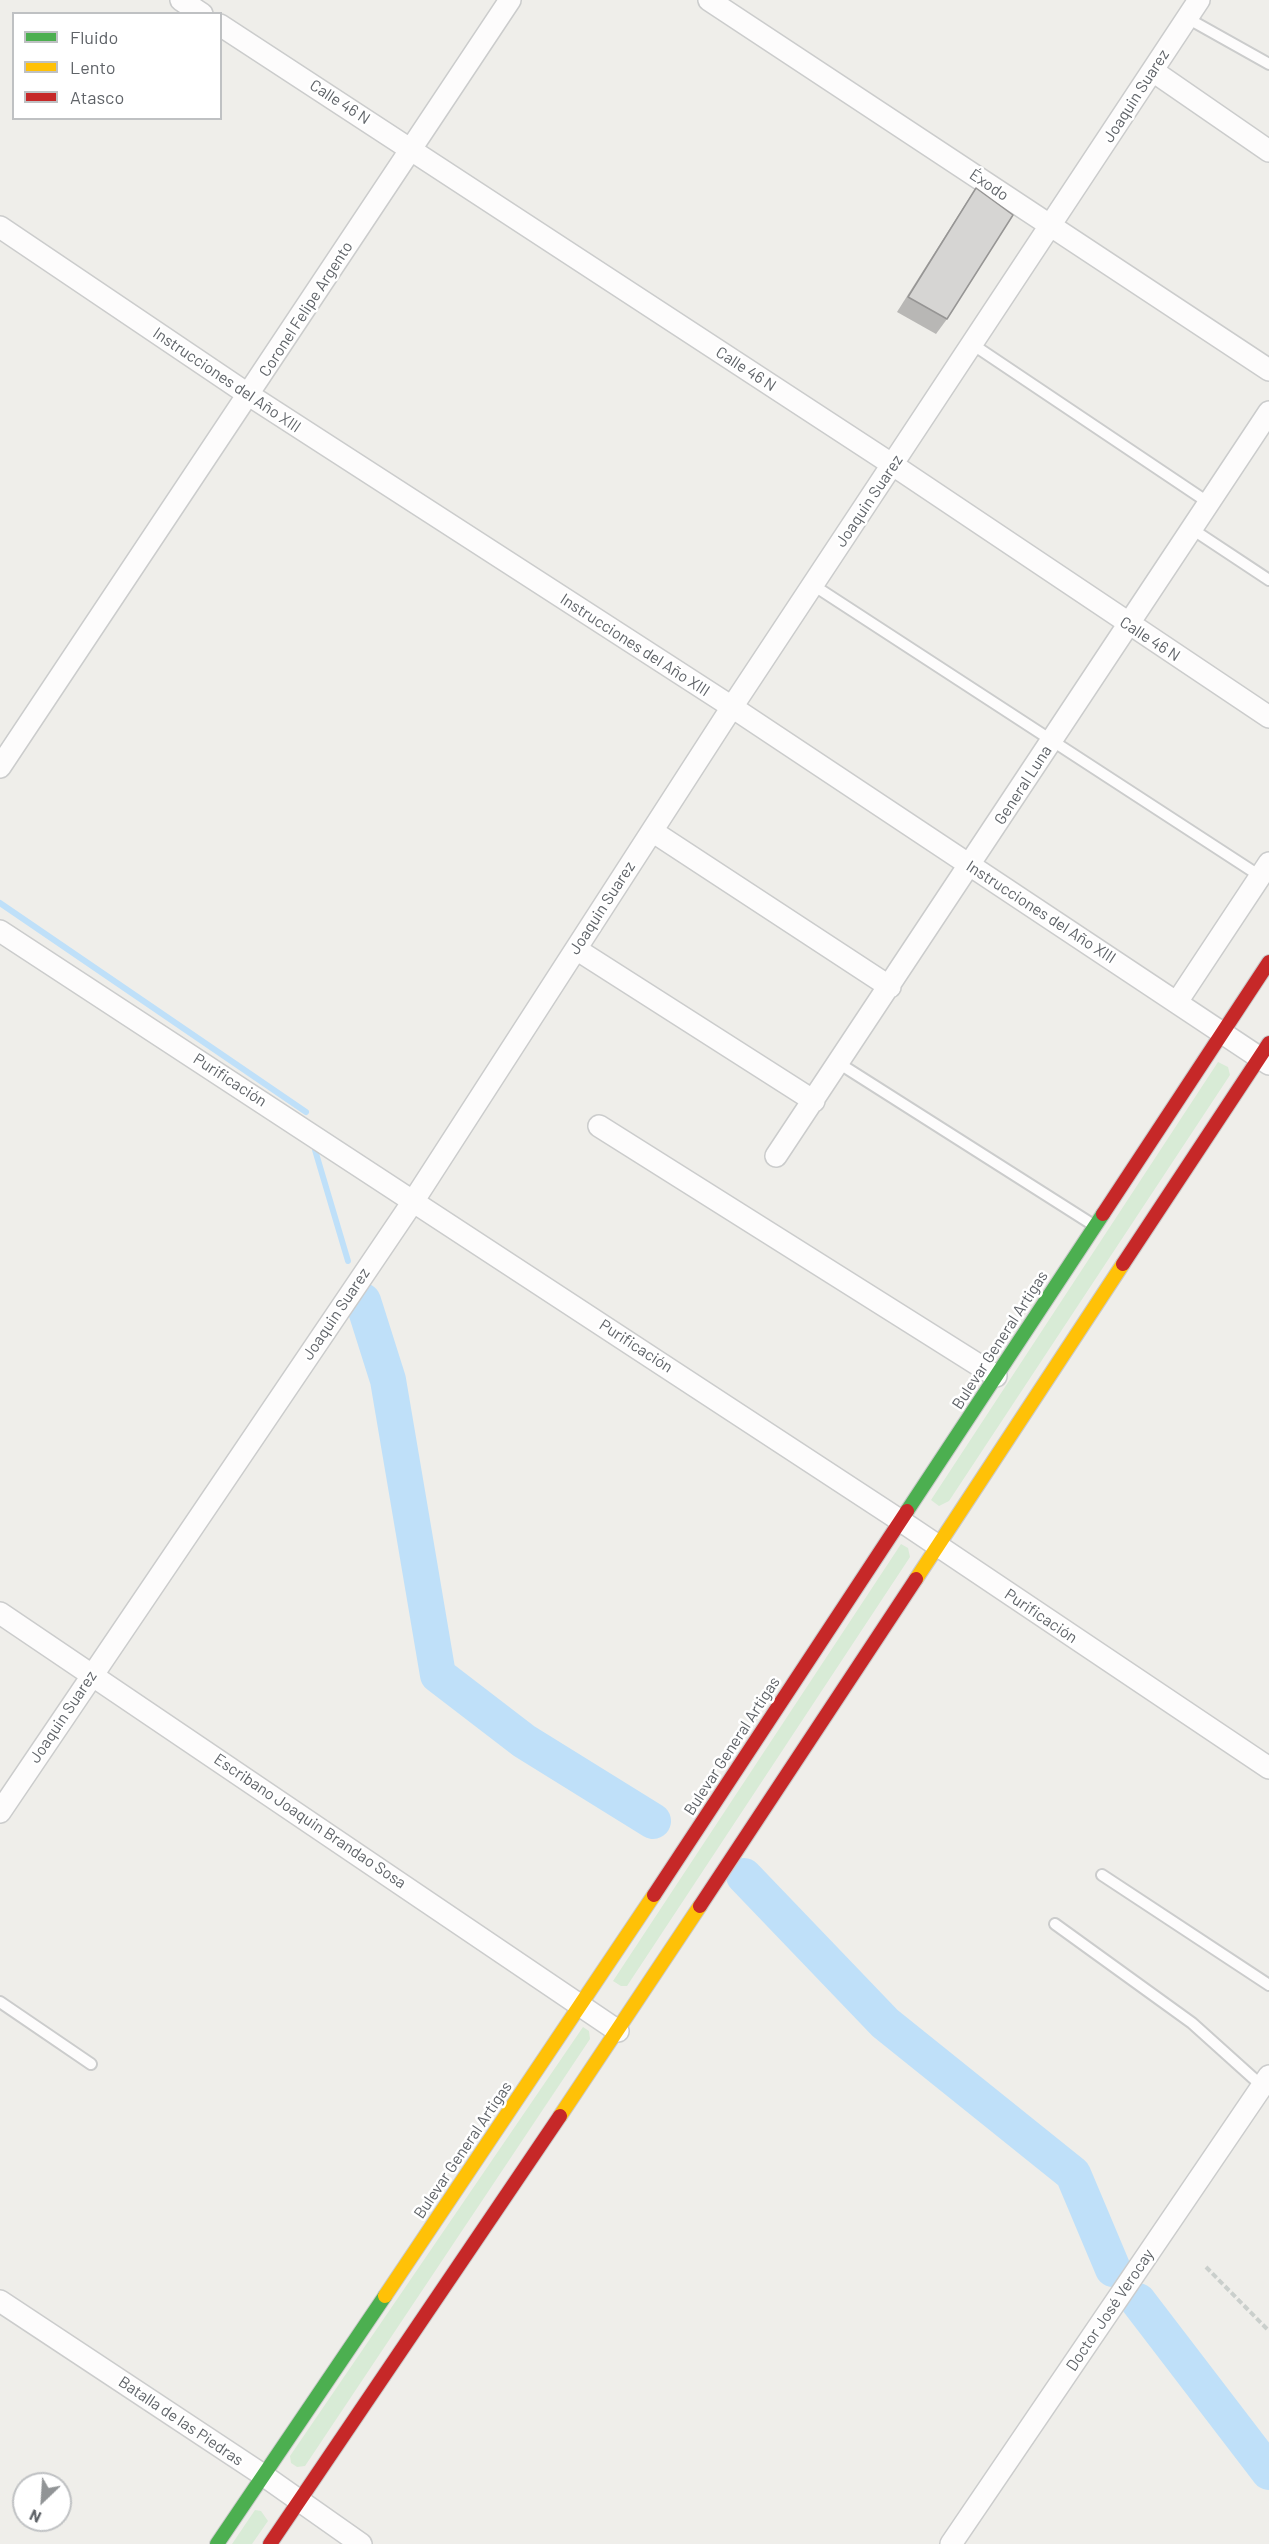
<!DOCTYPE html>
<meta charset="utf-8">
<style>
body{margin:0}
#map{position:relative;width:1269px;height:2544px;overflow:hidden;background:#efeeea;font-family:Barlow,sans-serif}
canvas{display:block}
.legend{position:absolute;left:12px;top:12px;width:210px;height:108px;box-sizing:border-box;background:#fff;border:2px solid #bfc1c3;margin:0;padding:8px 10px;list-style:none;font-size:18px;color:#5f6368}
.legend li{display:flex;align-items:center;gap:12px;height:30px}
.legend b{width:30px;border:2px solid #bfc1c3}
.north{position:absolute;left:12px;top:2472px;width:60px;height:60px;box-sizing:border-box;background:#fff;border:2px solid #bfc1c3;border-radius:50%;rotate:205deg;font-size:16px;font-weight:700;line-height:24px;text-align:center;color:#5f6368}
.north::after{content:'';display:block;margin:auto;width:21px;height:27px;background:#919496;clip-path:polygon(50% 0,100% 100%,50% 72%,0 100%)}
</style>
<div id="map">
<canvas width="1269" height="2544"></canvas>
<ul class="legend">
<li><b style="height:8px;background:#4caf50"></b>Fluido</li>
<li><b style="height:8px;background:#ffc107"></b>Lento</li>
<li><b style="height:8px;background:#c62828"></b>Atasco</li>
</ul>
<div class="north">N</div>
</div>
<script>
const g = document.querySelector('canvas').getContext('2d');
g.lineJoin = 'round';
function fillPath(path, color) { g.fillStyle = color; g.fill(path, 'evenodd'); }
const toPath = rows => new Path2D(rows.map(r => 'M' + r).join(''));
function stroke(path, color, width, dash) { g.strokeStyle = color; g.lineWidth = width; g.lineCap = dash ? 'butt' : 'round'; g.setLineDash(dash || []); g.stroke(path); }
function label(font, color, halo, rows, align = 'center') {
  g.font = font + ' Barlow,sans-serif'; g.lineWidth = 5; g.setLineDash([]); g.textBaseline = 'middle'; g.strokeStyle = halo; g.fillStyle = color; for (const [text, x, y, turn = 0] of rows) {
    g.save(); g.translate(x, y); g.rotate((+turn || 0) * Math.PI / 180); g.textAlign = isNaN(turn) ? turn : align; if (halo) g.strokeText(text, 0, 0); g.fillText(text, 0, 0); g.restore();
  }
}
fillPath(toPath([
 [1218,1062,1228,1067,1230,1075,949,1501,939,1506,931,1500],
 [901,1544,908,1548,910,1557,627,1986,621,1986,613,1981],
 [583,2027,589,2031,590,2039,305,2466,297,2467,291,2463,290,2456],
 [255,2510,261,2511,268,2521,252,2544,232,2544]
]), '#d8ebd6');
stroke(toPath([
 [0,903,306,1112],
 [315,1150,348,1261]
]), '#bfe0f9', 6);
stroke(toPath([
 [363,1301,388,1380,438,1675,524,1741,653,1821],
 [744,1876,885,2023,1073,2174,1113,2269],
 [1138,2301,1269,2472]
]), '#bfe0f9', 36);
const lane = toPath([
 [1187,18,1269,64],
 [972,344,1209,503],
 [1192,529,1269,580],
 [813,585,1260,876],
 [840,1064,1095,1226],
 [1102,1875,1269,1985],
 [1055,1924,1192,2023,1262,2086],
 [0,2002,91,2064]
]);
const street = toPath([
 [181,0,202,14],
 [709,0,1269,370],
 [220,25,893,465,1269,717],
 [1153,71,1269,151],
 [0,227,249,395,732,707,1269,1064],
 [0,767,510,0],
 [652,831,890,987],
 [0,931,901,1521,1269,1768],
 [576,949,814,1101],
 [1177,1002,1269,863],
 [599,1126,996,1376],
 [776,1156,1269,412],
 [0,1613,618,2031],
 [0,1812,414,1200,732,707,1199,0],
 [0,2301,263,2475,361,2544],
 [951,2544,1269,2076]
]);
const fast = toPath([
 [907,1511,1103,1214],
 [217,2544,385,2296]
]);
const slow = toPath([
 [916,1579,1123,1264],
 [560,2116,700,1906],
 [385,2296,654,1895]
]);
const jam = toPath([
 [1103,1214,1269,962],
 [1123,1264,1269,1043],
 [654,1895,907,1511],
 [700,1906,916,1579],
 [270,2544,560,2116]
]);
stroke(lane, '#cbcccc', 14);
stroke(street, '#cbcccc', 24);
stroke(fast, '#cacacb', 16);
stroke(slow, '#cacacb', 16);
stroke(jam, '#cacacb', 16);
stroke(toPath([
 [1206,2267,1269,2331]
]), '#cacfcc', 4, [6, 3]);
stroke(lane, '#fdfcfc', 10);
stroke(street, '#fdfcfc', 21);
stroke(fast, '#4caf50', 14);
stroke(slow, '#ffc107', 14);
stroke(jam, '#c62828', 14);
fillPath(toPath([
 [976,188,947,319,936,334,897,312,966,203]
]), '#b8b7b5');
const building = toPath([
 [976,188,1013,215,947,319,908,297,976,188]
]);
fillPath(building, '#d6d5d3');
stroke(building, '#969594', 1.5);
label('16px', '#5f6368', '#fff', [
 ["Joaquin Suarez",1136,96,-57],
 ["Calle 46 N",340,102,33],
 ["Éxodo",989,185,34],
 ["Coronel Felipe Argento",306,309,-57],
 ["Calle 46 N",746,369,33],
 ["Instrucciones del Año XIII",227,380,34],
 ["Joaquin Suarez",869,501,-56],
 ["Calle 46 N",1150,639,33],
 ["Instrucciones del Año XIII",635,645,33],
 ["General Luna",1023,785,-57],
 ["Joaquin Suarez",602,908,-57],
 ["Instrucciones del Año XIII",1041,912,33],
 ["Purificación",230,1080,33],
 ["Joaquin Suarez",336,1314,-56],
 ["Bulevar General Artigas",1000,1340,-57],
 ["Purificación",636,1346,33],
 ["Purificación",1041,1616,34],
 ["Joaquin Suarez",63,1717,-56],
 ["Bulevar General Artigas",732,1746,-57],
 ["Escribano Joaquin Brandao Sosa",310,1821,34],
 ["Bulevar General Artigas",463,2150,-56],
 ["Doctor José Verocay",1110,2310,-56],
 ["Batalla de las Piedras",181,2421,34]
]);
</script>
